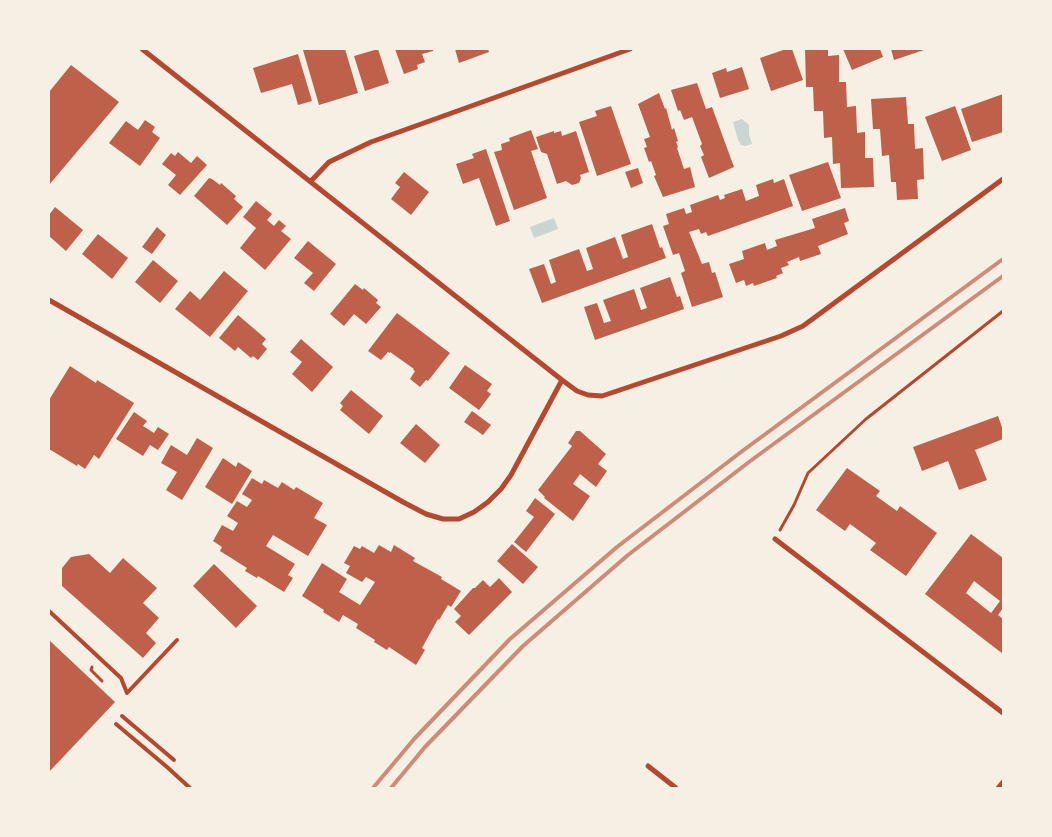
<!DOCTYPE html>
<style>
body{margin:0}
#map{position:relative;width:1052px;height:837px;overflow:hidden;background:#f6efe4;font-family:"Noto Serif",serif}
canvas{display:block}
.frame{position:absolute;inset:0;border:50px solid #f6efe4;pointer-events:none}
</style>
<div id="map">
<canvas width="1052" height="837"></canvas>
<div class="frame"></div>
</div>
<script>
const g = document.querySelector('canvas').getContext('2d');
g.lineJoin = 'round';
function fillPath(path, color) { g.fillStyle = color; g.fill(path, 'evenodd'); }
const toPath = rows => new Path2D(rows.map(r => 'M' + r).join(''));
function stroke(path, color, width, dash) { g.strokeStyle = color; g.lineWidth = width; g.lineCap = dash ? 'butt' : 'round'; g.setLineDash(dash || []); g.stroke(path); }
fillPath(toPath([
 [742,119,749,125,749,134,752,144,745,146,741,145,738,140,733,122],
 [554,218,558,229,534,238,530,227]
]), '#c9d6d2');
fillPath(toPath([
 [307,49,345,49,358,93,319,105,303,50],
 [378,49,389,83,365,91,354,56],
 [395,49,433,49,433,51,422,54,425,62,417,65,418,69,404,74],
 [455,49,488,49,489,52,459,63],
 [786,49,792,49,803,80,771,91,760,58],
 [805,49,828,49,828,56,839,55,839,82,846,82,847,107,856,106,857,133,865,132,865,158,873,158,874,187,841,188,840,163,833,164,832,137,824,138,823,111,814,111,813,87,806,87],
 [843,49,880,49,883,57,852,70],
 [891,49,927,49,894,60],
 [298,54,312,101,298,105,292,84,261,93,253,68],
 [71,65,119,102,49,185,49,92],
 [742,67,749,89,720,98,712,73,726,68,727,72],
 [697,83,706,109,712,107,734,167,709,178,701,157,704,155,700,146,702,144,692,117,684,120,680,110,678,111,671,90],
 [659,93,665,109,666,108,672,130,674,128,678,141,676,142,678,147,677,148,684,169,690,167,695,187,663,197,654,176,656,175,651,161,649,162,644,148,647,147,644,139,650,137,638,104],
 [1003,94,1003,132,972,142,961,109],
 [906,97,908,124,914,124,915,149,923,148,924,179,917,180,918,199,897,200,896,182,891,182,889,155,882,156,880,129,873,129,871,99],
 [611,106,631,164,597,176,579,122,597,116,595,111],
 [955,106,971,150,942,161,925,117],
 [145,120,155,127,152,132,160,138,140,166,109,143,126,121,138,130],
 [531,130,538,149,531,151,547,198,514,210,494,152,502,150,501,144,510,141,509,138],
 [554,131,554,133,561,131,562,136,576,131,589,172,580,175,581,178,579,183,572,185,566,181,557,184,547,154,541,152,536,137],
 [486,149,510,221,496,226,479,178,463,184,456,164,474,158,472,154],
 [178,152,191,163,197,156,207,165,180,195,168,185,176,175,162,164,171,153,175,156],
 [828,162,841,198,802,211,789,175],
 [638,168,643,183,631,188,625,172],
 [404,172,429,192,411,215,391,199,400,187,395,183],
 [209,178,212,179,220,185,221,183,236,196,234,199,243,207,227,225,194,196],
 [773,179,774,183,784,179,793,206,708,236,706,232,701,234,699,229,689,232,702,264,709,262,712,273,715,272,723,297,692,307,681,273,685,271,679,253,673,255,663,226,669,224,666,214,684,208,686,214,692,212,690,205,718,195,720,200,725,198,724,195,742,189,746,201,759,196,756,185],
 [256,201,272,214,267,220,274,226,279,220,286,226,281,231,291,239,265,270,240,248,256,228,243,217],
 [55,207,83,230,66,251,49,236,49,215],
 [845,208,849,221,844,223,848,234,818,246,821,254,800,261,799,257,787,262,789,265,781,268,783,273,776,276,777,278,754,286,753,283,746,286,744,280,736,283,729,264,744,259,742,251,765,243,767,250,777,246,775,240,815,228,812,219],
 [652,224,660,248,662,247,666,258,542,303,529,269,544,264,551,284,556,282,549,260,579,249,587,271,593,269,586,248,615,237,623,259,628,257,621,235],
 [157,227,166,235,152,254,142,247],
 [98,234,128,258,112,279,82,254],
 [308,241,336,264,314,291,304,283,313,273,294,258],
 [153,260,178,281,160,303,135,282],
 [224,271,248,291,210,337,175,309,190,291,200,300],
 [670,277,677,297,680,296,684,309,595,340,584,307,597,303,604,323,611,321,603,300,634,289,641,310,647,308,640,288],
 [355,284,363,290,364,288,378,300,376,303,381,307,366,324,354,314,344,326,330,314],
 [397,313,450,353,428,381,426,380,420,387,410,379,415,371,413,370,414,369,390,352,390,353,388,352,381,360,368,351],
 [238,315,266,339,262,344,267,349,258,360,253,356,251,358,238,347,235,351,219,338],
 [301,339,333,367,312,392,292,374,302,362,290,352],
 [465,365,492,384,487,391,491,394,479,410,449,388],
 [70,366,96,383,97,380,134,403,99,459,94,455,85,469,78,464,77,466,49,449,49,400],
 [351,390,383,416,369,434,340,410,343,406,340,403],
 [472,411,491,425,483,435,464,422],
 [134,412,147,421,143,426,154,433,158,427,169,434,158,450,150,445,143,456,116,439],
 [998,416,1003,430,1003,439,975,450,987,480,959,490,948,461,922,471,913,447],
 [416,424,440,445,425,463,400,443],
 [576,431,580,431,606,454,598,464,607,471,596,487,580,474,573,484,590,496,573,521,544,498,545,497,538,490,572,446,568,443],
 [197,438,213,448,182,500,166,490,177,472,161,463,171,445,187,455],
 [223,458,236,467,238,462,252,471,232,504,205,487],
 [847,468,880,491,876,496,897,511,900,506,937,533,906,576,870,550,876,543,850,524,845,531,816,510],
 [252,478,262,484,264,480,278,488,282,482,294,490,296,487,323,503,314,518,327,525,308,556,273,535,266,546,295,564,288,575,293,578,284,592,258,576,257,578,245,571,247,568,220,551,222,547,213,541,222,525,233,531,238,523,227,516,237,501,247,507,252,500,242,494],
 [535,498,555,514,526,552,514,542,534,517,526,511],
 [971,534,1003,558,1003,608,998,615,1003,619,1003,654,925,594],
 [974,581,1000,601,991,613,966,593],
 [512,544,538,567,523,584,497,561],
 [379,545,391,552,394,545,415,558,413,561,442,577,441,579,461,591,451,607,448,605,439,620,438,619,422,648,425,650,416,665,389,647,387,650,374,642,375,640,356,628,358,624,343,615,339,622,323,612,324,610,302,596,322,563,347,579,339,592,360,605,375,582,366,577,362,582,346,573,350,566,344,563,354,546,360,549,362,546,374,553],
 [89,554,110,573,123,558,157,588,143,603,159,618,146,633,156,643,143,658,62,586,62,568,71,557],
 [214,564,257,606,236,628,193,586],
 [499,578,512,592,469,635,455,622,461,616,454,609,473,588,475,588,483,580,490,587],
 [49,640,115,702,49,772]
]), '#bf614a');
stroke(toPath([
 [780,530,794,505,808,473,866,419,1003,311],
 [92,667,91,670,102,681]
]), '#b5482f', 3);
stroke(toPath([
 [49,611,121,678,127,693,177,640],
 [122,716,174,760],
 [116,724,167,767,190,788]
]), '#b5482f', 4);
stroke(toPath([
 [142,49,562,380,577,391,588,395,602,396,781,336,803,326,1003,179],
 [311,181,329,162,371,142,630,49],
 [49,300,403,502,426,514,443,519,459,519,474,512,488,502,501,489,511,475,562,380],
 [775,539,1003,713],
 [648,766,676,788],
 [998,788,1003,782]
]), '#b5482f', 5);
stroke(toPath([
 [373,788,415,738,510,639,617,547,741,452,1003,259],
 [391,788,425,747,523,646,628,555,749,462,1003,276]
]), '#cf8b77', 4);
</script>
